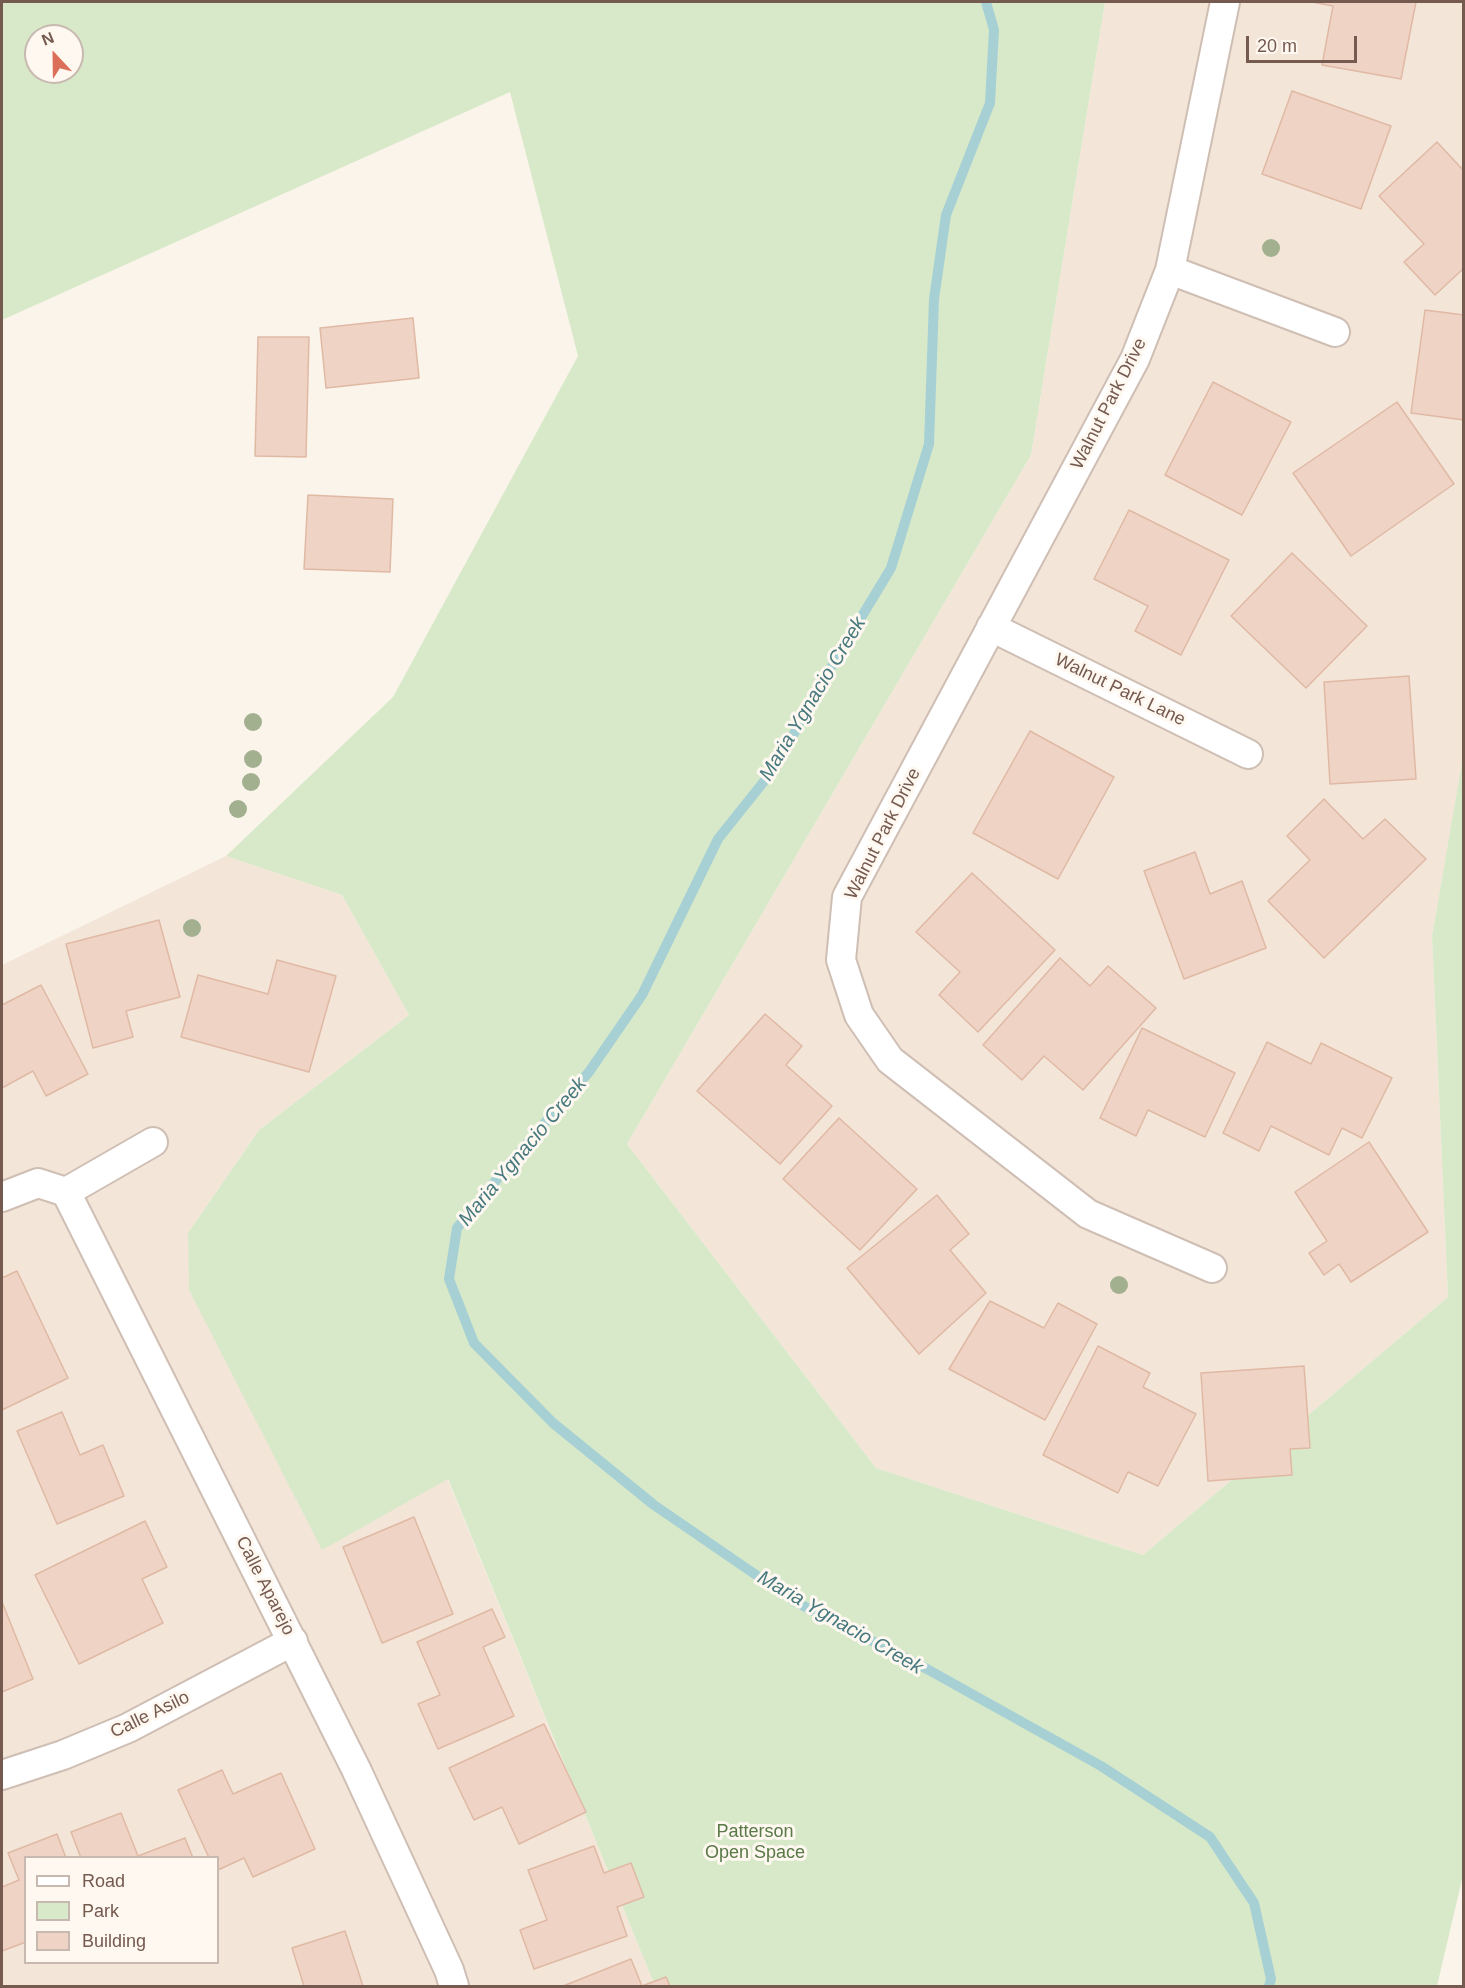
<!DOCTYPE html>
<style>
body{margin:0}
#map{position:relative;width:1465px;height:1988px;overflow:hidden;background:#fbf4ea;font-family:Arial,sans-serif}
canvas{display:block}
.frame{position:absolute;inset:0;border:3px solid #755a4f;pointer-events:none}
.legend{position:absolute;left:24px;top:1856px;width:195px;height:108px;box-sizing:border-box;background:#fef8f1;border:2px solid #c7b9b0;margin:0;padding:8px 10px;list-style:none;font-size:18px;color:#755a4f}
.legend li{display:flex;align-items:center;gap:12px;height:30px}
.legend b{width:30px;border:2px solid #c7b9b0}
.north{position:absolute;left:24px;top:24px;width:60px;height:60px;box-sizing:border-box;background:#fef8f1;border:2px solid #c7b9b0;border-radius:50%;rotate:338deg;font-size:16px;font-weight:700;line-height:24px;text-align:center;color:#755a4f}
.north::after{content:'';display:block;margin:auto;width:21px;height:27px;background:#dc6f59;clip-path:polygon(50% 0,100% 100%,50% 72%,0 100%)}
.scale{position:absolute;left:1246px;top:36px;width:111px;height:27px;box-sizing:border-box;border:3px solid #755a4f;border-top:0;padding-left:8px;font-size:18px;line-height:21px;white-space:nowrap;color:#755a4f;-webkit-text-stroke:4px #fef8f1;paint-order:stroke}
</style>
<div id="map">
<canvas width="1465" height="1988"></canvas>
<div class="frame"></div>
<ul class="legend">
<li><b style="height:8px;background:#fff"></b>Road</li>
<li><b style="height:16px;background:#d8e9c9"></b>Park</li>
<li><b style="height:16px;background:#efd3c4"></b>Building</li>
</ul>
<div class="north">N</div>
<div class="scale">20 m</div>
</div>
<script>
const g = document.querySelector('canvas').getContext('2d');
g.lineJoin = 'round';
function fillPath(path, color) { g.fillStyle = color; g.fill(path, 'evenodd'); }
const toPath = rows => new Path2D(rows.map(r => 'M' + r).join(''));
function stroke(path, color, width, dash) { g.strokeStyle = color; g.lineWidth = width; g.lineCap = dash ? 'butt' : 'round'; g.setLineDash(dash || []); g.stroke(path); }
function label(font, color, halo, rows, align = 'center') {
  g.font = font + ' Arial,sans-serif'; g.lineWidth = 6; g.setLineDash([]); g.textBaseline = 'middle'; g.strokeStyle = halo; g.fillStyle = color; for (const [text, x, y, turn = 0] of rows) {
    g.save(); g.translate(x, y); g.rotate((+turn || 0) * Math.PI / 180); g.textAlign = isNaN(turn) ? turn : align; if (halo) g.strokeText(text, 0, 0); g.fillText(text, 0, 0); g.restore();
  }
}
fillPath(toPath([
 [1105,2,1463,2,1464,757,1432,936,1448,1297,1143,1555,876,1468,627,1144,1031,455],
 [226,856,342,895,409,1015,259,1130,188,1233,447,1478,655,1986,2,1986,2,965],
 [26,1858,218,1858,218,1962,26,1962]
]), '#f3e6d9');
fillPath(toPath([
 [2,2,1105,2,1031,455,627,1144,876,1468,1143,1555,1448,1297,1432,936,1463,757,1464,1871,1437,1986,655,1986,448,1479,322,1550,189,1290,188,1233,259,1130,409,1015,342,895,226,856,393,697,578,356,510,92,2,320],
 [36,36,72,36,72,72,36,72]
]), '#d8e9c9');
stroke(toPath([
 [986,2,994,30,990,103,946,215,934,299,929,444,891,568,818,689,777,765,718,839,642,995,589,1072,517,1155,457,1228,449,1279,474,1343,553,1423,654,1505,794,1601,927,1669,1101,1766,1210,1837,1254,1903,1271,1979,1269,1986]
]), '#a7d0d5', 10);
const building = toPath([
 [1312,2,1416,2,1401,79,1322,65,1333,6,1312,2],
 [1292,91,1391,126,1361,209,1262,174,1292,91],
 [1437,142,1464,171,1464,268,1435,295,1404,262,1424,244,1379,196,1437,142],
 [1425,310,1464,315,1464,420,1411,413,1425,310],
 [413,318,419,378,326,388,320,328,413,318],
 [258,337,309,337,306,457,255,456,258,337],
 [1213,382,1291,422,1242,515,1165,475,1213,382],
 [1397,402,1454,484,1351,556,1293,473,1397,402],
 [308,495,393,499,390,572,304,569,308,495],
 [1129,510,1229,560,1181,655,1135,631,1148,606,1094,579,1129,510],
 [1292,553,1367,626,1306,688,1231,616,1292,553],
 [1409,676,1416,779,1330,784,1324,682,1409,676],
 [1030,731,1114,777,1058,879,973,833,1030,731],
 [1324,799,1363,839,1385,819,1426,859,1324,958,1268,901,1310,860,1287,836,1324,799],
 [1195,852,1210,894,1242,881,1266,948,1184,979,1144,871,1195,852],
 [972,873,1055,950,978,1032,939,995,960,972,916,932,972,873],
 [159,920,180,997,126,1011,133,1037,93,1048,66,944,159,920],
 [1060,958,1090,986,1108,966,1156,1008,1083,1090,1044,1056,1022,1080,983,1045,1060,958],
 [277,960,336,976,309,1072,181,1037,198,975,268,994,277,960],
 [41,985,88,1074,46,1096,33,1071,2,1088,2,1005,41,985],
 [765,1014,802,1046,786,1065,832,1106,780,1164,697,1091,765,1014],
 [1142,1028,1235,1073,1205,1137,1148,1110,1136,1136,1100,1118,1142,1028],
 [1267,1042,1311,1064,1321,1043,1392,1078,1362,1138,1342,1128,1329,1155,1271,1126,1259,1151,1223,1133,1267,1042],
 [839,1118,917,1189,860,1250,783,1179,839,1118],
 [1369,1142,1428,1232,1351,1282,1339,1264,1324,1275,1309,1253,1327,1241,1295,1192,1369,1142],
 [937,1195,969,1234,950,1250,986,1293,919,1354,847,1268,937,1195],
 [17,1271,68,1378,2,1410,2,1278,17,1271],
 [990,1301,1044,1328,1058,1303,1097,1324,1045,1420,949,1369,990,1301],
 [1098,1346,1150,1373,1143,1387,1196,1414,1158,1486,1128,1472,1118,1493,1043,1455,1098,1346],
 [1304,1366,1310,1448,1290,1449,1292,1475,1208,1481,1201,1373,1304,1366],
 [62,1412,80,1455,103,1445,124,1496,57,1524,17,1431,62,1412],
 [414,1517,453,1614,382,1643,343,1547,414,1517],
 [145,1521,167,1567,142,1579,163,1623,79,1664,35,1575,145,1521],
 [2,1602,33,1679,2,1692,2,1602],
 [492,1609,505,1637,483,1647,514,1716,438,1749,418,1704,440,1695,417,1642,492,1609],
 [544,1724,586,1812,519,1844,502,1807,474,1820,449,1768,544,1724],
 [222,1770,233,1794,281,1773,315,1849,253,1877,244,1858,218,1870,218,1858,209,1858,178,1790,222,1770],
 [121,1813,138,1856,185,1838,193,1858,81,1858,71,1832,121,1813],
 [57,1834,66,1858,26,1858,26,1942,2,1951,2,1887,19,1880,8,1853,57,1834],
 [594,1846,604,1873,631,1863,644,1897,617,1907,627,1936,534,1969,520,1930,547,1920,528,1870,594,1846],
 [345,1931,363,1986,304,1986,292,1948,345,1931],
 [631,1959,642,1986,666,1977,670,1986,563,1986,631,1959]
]);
fillPath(building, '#efd3c4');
stroke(building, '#e0b9a5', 1.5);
const minor = toPath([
 [1170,270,1335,332],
 [991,627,1248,754],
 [66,1192,356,1769,449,1970,454,1986],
 [66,1192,153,1142],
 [2,1197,38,1183,66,1192],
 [1212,1268,1088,1214,890,1060,859,1015,841,960,847,897,1135,359,1170,270,1225,2],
 [2,1775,63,1755,128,1728,293,1641]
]);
stroke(minor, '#cfbeb3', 32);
stroke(minor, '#fff', 28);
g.fillStyle = '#a2b090';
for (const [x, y] of [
 [1271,248],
 [253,722],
 [253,759],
 [251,782],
 [238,809],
 [192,928],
 [1119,1285]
]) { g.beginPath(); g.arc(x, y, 9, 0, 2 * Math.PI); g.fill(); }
label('18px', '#755a4f', '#fef8f1', [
 ["Walnut Park Drive",1109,404,-63],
 ["Walnut Park Lane",1120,690,26],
 ["Walnut Park Drive",883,834,-63],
 ["Calle Aparejo",265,1586,63],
 ["Calle Asilo",150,1715,-26]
]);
label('18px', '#597947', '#fef8f1', [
 ["Patterson",755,1832],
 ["Open Space",755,1853]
]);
label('italic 20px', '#47797f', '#fef8f1', [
 ["Maria Ygnacio Creek",813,699,-59],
 ["Maria Ygnacio Creek",523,1152,-50],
 ["Maria Ygnacio Creek",840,1623,30]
]);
</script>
